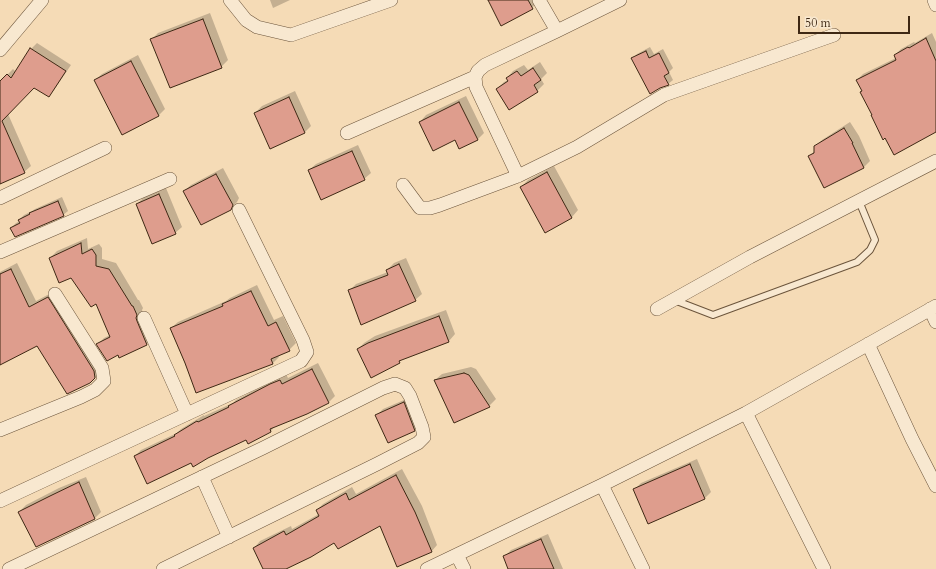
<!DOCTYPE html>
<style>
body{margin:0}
#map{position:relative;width:936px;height:569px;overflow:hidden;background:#f5dbb6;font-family:Cardo,serif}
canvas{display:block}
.scale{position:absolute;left:798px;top:16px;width:112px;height:18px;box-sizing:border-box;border:2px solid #3e2814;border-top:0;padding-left:5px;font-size:12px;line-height:14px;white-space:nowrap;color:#3e2814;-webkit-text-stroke:3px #f8e8d0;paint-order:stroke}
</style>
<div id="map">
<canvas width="936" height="569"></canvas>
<div class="scale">50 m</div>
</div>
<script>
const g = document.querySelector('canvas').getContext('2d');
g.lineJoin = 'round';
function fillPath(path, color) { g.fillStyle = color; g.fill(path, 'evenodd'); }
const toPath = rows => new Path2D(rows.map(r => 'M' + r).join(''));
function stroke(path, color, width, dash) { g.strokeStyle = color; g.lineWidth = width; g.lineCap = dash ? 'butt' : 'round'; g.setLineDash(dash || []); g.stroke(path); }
fillPath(toPath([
 [270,0,290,0,273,8],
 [489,0,538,0,538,1,532,8],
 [210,13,228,60,221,67,152,39,158,33],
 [932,33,936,42,936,131,873,115,861,92,862,90,857,80,863,74,896,58,895,55,901,49,914,42,915,43],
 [37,43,71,65,54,90,49,96,34,87,8,114,31,166,24,172,0,183,0,82,13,69,16,72,31,49],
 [650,47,654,54,663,49,673,68,669,72,673,80,668,84,660,87,632,59,637,54],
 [138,55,165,109,159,115,95,80,102,74],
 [540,62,547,73,541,79,544,84,537,91,497,89,504,82,508,80,507,78,513,71,524,65,528,70],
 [295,91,311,126,305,132,255,113,262,106],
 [466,96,484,133,478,139,455,139,420,122,426,115],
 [850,122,859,136,870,161,864,167,809,156,815,151,815,147,822,140],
 [358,145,371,173,364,179,309,170,316,164],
 [554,166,578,210,572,217,546,231,521,187,528,180],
 [223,168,239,198,237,202,230,209,184,191,191,185],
 [166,188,182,227,175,233,137,204,144,197],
 [62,197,68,211,63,215,11,228,16,223,20,221,19,220,24,215,32,211,35,209],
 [87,238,88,249,99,244,102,248,102,259,116,263,138,300,139,300,143,308,142,310,143,314,153,338,147,344,120,356,119,353,98,344,104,338,110,335,97,303,71,276,50,258,57,251],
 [406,258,422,294,415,300,349,291,356,284,388,272,387,270,394,263],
 [17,263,36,301,55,291,102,371,90,383,38,344,0,364,0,272],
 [257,285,274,320,283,316,296,343,289,350,278,355,279,357,273,363,196,392,171,328,178,322,226,301,230,298],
 [446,310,455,334,449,341,403,358,399,362,358,349,364,343,375,336],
 [318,363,335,396,329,402,275,426,271,431,246,439,191,462,135,456,141,450,177,433,181,429,204,415,204,416,233,403,236,400,286,374,288,378],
 [471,367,476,369,496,399,489,406,455,422,435,380,442,374],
 [411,397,421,424,414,430,377,415,383,409],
 [697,459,711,492,705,498,634,490,641,483],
 [402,469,422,506,437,545,431,552,380,524,335,542,284,569,265,569,254,548,260,541,291,526,292,529,319,514,317,510,323,504,352,487,356,494],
 [86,477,101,512,95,518,19,512,26,505,59,488],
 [548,534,563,569,510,569,504,557,511,550]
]), '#0003');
const building = toPath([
 [488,0,528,0,533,9,501,26,488,0],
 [203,19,222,68,170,88,150,39,203,19],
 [926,38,936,61,936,132,894,155,885,138,883,140,871,115,872,115,860,92,862,91,856,80,896,60,894,55,908,47,909,48,926,38],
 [30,48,66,71,49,97,34,88,2,121,25,173,0,184,0,81,7,74,11,78,30,48],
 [646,51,649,58,659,53,669,73,664,76,669,85,660,88,650,94,631,58,646,51],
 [131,61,159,116,122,135,94,80,131,61],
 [533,68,541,80,534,85,538,92,509,110,496,89,508,81,506,78,517,71,521,76,533,68],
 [289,97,305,133,270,149,254,113,289,97],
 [459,102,478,140,459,149,455,140,433,151,419,122,459,102],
 [844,128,853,143,852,143,864,168,824,188,808,156,814,153,814,146,844,128],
 [352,151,365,180,321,200,308,170,352,151],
 [547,172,572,218,545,233,520,187,547,172],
 [216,174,233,205,231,210,201,225,183,191,216,174],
 [159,194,176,234,152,244,136,204,159,194],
 [58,201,64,216,15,237,10,228,20,223,18,220,30,214,29,213,58,201],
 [81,243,82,254,92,249,96,255,96,266,109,269,132,306,133,306,137,315,136,318,137,321,147,345,119,358,118,355,107,361,96,344,110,337,96,304,91,307,71,278,59,283,49,258,81,243],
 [399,264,416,301,361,325,348,290,388,275,386,270,399,264],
 [11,269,29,307,48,297,94,371,95,378,90,383,67,394,37,346,0,365,0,274,11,269],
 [251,291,268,326,276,322,290,351,271,359,273,364,196,393,185,363,170,328,223,306,222,304,251,291],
 [439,316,449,342,399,361,400,363,371,378,357,349,368,343,439,316],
 [312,369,329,403,307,414,270,429,271,432,248,444,246,440,208,458,193,467,191,463,147,484,134,456,175,436,174,435,197,421,198,422,229,407,228,406,270,384,280,380,282,384,312,369],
 [464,373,469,375,490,407,454,423,434,380,464,373],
 [404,402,415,431,388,443,375,415,404,402],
 [690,464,705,499,648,524,633,489,690,464],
 [396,475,415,512,432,552,397,567,380,526,338,549,334,543,311,557,286,569,263,569,253,548,284,531,286,535,319,516,316,510,346,493,349,500,396,475],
 [79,482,95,519,36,547,18,512,50,496,79,482],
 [541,539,554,569,508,569,503,556,541,539]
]);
fillPath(building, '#de9d8d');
stroke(building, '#3e2814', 1);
const service = toPath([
 [674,300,713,315,857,262,870,250,875,240,859,201]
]);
const minor = toPath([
 [230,0,246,20,257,27,291,35,391,0],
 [539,0,557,31],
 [620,0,557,31,485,65,478,71,475,77,476,87,518,176,577,147,664,95,834,35],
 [934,0,936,5],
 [0,50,42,0],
 [347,133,475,77],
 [403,185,420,208,430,208,440,205,518,176],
 [0,198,105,148],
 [0,252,170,179],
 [657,309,750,257,936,161],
 [930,309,936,322],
 [144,318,187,414],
 [868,344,912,439,936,486],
 [746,413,824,569],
 [0,430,81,397,95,390,104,381,102,368,55,294],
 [202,477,229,537],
 [602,485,643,569],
 [0,501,301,361,307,352,303,340,239,210],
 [457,555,464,569],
 [9,569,263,448,383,388,395,384,405,388,410,396,422,427,424,437,418,443,377,464,163,569],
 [427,569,602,485,746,413,936,306]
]);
stroke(service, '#6c553c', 8);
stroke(minor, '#6c553c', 14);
stroke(service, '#f8e8d0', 6);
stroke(minor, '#f8e8d0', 13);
</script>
